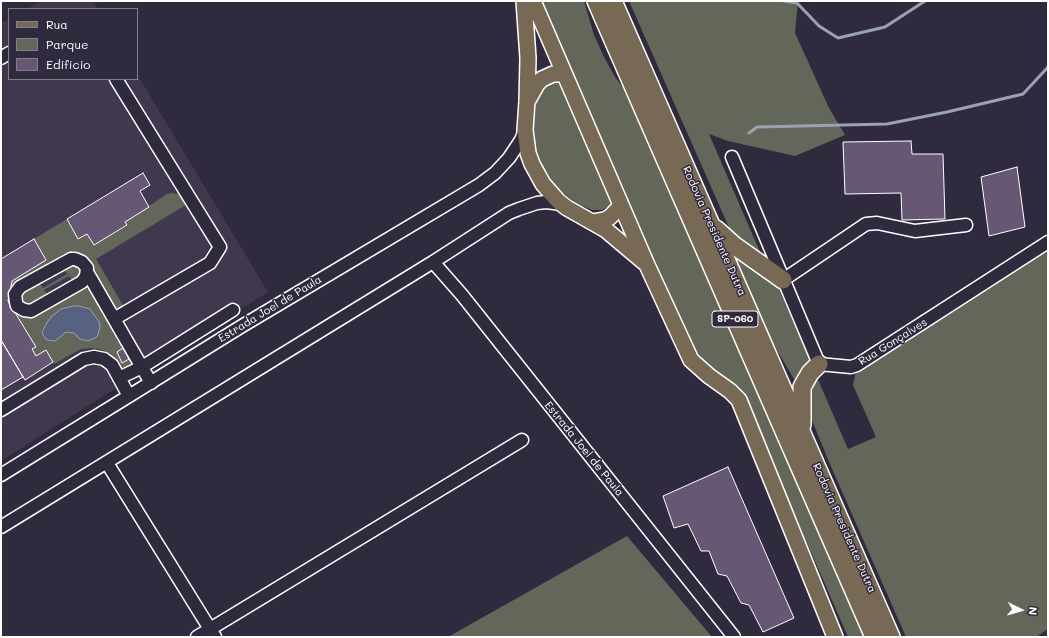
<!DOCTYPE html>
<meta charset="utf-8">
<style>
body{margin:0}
#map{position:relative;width:1049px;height:638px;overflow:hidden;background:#2f2a3d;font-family:Mali,sans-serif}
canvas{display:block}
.frame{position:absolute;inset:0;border:2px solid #fff;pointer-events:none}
.legend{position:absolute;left:8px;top:8px;width:130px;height:72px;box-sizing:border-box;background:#2f2a3d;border:1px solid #827f8b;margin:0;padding:5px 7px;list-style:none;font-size:12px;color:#fff}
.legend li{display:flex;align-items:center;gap:8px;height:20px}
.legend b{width:20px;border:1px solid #827f8b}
.north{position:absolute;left:1001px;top:590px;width:40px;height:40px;-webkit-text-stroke:3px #2f2a3d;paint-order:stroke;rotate:95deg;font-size:11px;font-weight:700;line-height:16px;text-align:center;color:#fff}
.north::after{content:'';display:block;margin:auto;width:14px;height:18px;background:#fff;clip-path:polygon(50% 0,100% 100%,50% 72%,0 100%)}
</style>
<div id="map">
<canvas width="1049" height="638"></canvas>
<div class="frame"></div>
<ul class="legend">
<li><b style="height:5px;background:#786954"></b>Rua</li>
<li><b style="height:11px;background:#626759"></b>Parque</li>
<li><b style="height:11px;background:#665874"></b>Edifício</li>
</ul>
<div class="north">N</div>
</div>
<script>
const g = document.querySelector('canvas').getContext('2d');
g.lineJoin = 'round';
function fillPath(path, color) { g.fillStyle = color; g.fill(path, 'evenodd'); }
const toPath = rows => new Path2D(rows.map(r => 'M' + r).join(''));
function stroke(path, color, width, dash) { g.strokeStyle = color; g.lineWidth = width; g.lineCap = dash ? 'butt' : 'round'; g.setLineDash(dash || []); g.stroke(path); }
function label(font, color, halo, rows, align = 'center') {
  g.font = font + ' Mali,sans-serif'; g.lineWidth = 3; g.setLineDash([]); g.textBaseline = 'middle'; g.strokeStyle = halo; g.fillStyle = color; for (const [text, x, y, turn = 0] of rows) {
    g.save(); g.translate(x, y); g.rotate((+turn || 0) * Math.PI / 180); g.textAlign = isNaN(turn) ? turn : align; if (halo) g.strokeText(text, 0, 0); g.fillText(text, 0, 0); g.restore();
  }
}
fillPath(toPath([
 [41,1,93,1,98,9,27,9],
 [9,19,9,79,137,79,137,74,268,292,1,461,1,23]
]), '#40384e');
fillPath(toPath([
 [537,1,584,1,594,35,604,57,615,77,637,106,866,637,848,637,750,412,698,358,649,257],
 [629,1,798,1,795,33,829,108,845,135,795,156,728,141,709,134,763,259,731,232],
 [560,80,613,201,611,205,602,210,592,210,585,207,576,203,558,189,544,172,537,154,533,139,532,126,536,102,541,89,551,82],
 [171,193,179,194,181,197,186,205,96,259,124,307,119,309,114,308,84,259,17,286,11,285,12,281,46,260,34,239,67,219,78,239,87,234,94,245,127,226,125,222,167,194],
 [1048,246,1048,629,1036,637,906,637,829,462,798,386,768,335,731,250,777,285,848,449,876,437,853,385,856,370],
 [71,263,77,264,82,272,80,278,73,282,69,276,44,290,48,296,30,307,24,306,19,296,20,293,39,282,43,288,67,274,64,268],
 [86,288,92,291,136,366,124,370,108,353,102,350,92,348,81,349,54,364,46,350,36,356,32,349,35,347,16,313,22,317,32,317,81,289],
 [627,536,712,637,448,637]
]), '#626759');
const water = toPath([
 [73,306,79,306,90,309,99,322,100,327,98,335,95,338,88,341,80,339,74,333,66,332,55,341,47,340,43,335,42,332,48,321,52,316,61,309,73,306]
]);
fillPath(water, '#56627f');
stroke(water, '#9aa1b2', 1);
stroke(toPath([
 [784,1,797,3,819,26,838,38,885,27,925,1],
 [749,133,757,127,887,124,947,112,1023,94,1048,67]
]), '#9aa1b2', 3);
const building = toPath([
 [911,141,912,154,943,154,945,219,902,220,901,193,845,194,843,142,911,141],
 [1017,167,1025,227,989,236,981,177,1017,167],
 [143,173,150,185,140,191,149,207,125,222,127,225,94,245,87,234,78,239,67,219,143,173],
 [34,239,46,260,12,281,8,301,36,347,32,349,36,356,46,350,53,362,25,380,1,340,1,259,34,239],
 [1,340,23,377,1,390,1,340],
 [123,348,129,359,122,363,117,352,123,348],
 [728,467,794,618,763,632,749,605,741,603,727,576,718,574,709,551,701,551,688,524,674,528,663,496,728,467]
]);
fillPath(building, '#665874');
stroke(building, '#fff', 1);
const minor = toPath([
 [1,58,9,53],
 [732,157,819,364,851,367,857,365,1048,242],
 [71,259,75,259,82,262,87,268,86,276,82,282,31,311,24,310,17,306,16,302,15,294,20,287,71,259],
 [433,262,462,295,734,637],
 [87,272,151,383],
 [783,280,866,224,877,223,915,231,966,225],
 [114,319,210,263,220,247,116,79],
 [119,378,142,367,233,310],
 [1,410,84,359,94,357,104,359,112,365,129,396],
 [107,463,215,637],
 [1,475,129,396,242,326,479,185,495,173,509,158,521,140,525,130],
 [1,527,433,262,509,213,519,209,537,203,546,202,562,204],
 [197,637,522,440]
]);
const major = toPath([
 [524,1,528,58,527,101,525,130,528,153,532,164,543,184,558,201,567,208,606,230,644,262],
 [533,1,647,265,691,360,709,376,730,391,739,400,835,637],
 [528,100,537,84,542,79,553,74,564,74],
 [593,222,605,220,610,217,618,209,620,204]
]);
const highway = toPath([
 [596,1,874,637],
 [613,1,891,637],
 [716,229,735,246,783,280],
 [802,425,802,387,810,373,819,364]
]);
stroke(minor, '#fff', 15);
stroke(major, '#fff', 18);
stroke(highway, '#fff', 20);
stroke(minor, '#2f2a3d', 12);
stroke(major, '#786954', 15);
stroke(highway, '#786954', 17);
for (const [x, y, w] of [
 [735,319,46]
]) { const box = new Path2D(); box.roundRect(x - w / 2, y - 8, w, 16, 3); g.fillStyle = '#2f2a3d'; g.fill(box); stroke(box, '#fff', 1); }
label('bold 10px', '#fff', null, [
 ["SP-060",735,319]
]);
label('11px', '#fff', '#2f2a3d', [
 ["Rodovia Presidente Dutra",714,231,66],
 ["Estrada Joel de Paula",270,309,-31],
 ["Rua Gonçalves",893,342,-32],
 ["Estrada Joel de Paula",584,449,51],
 ["Rodovia Presidente Dutra",844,528,66]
]);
</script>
